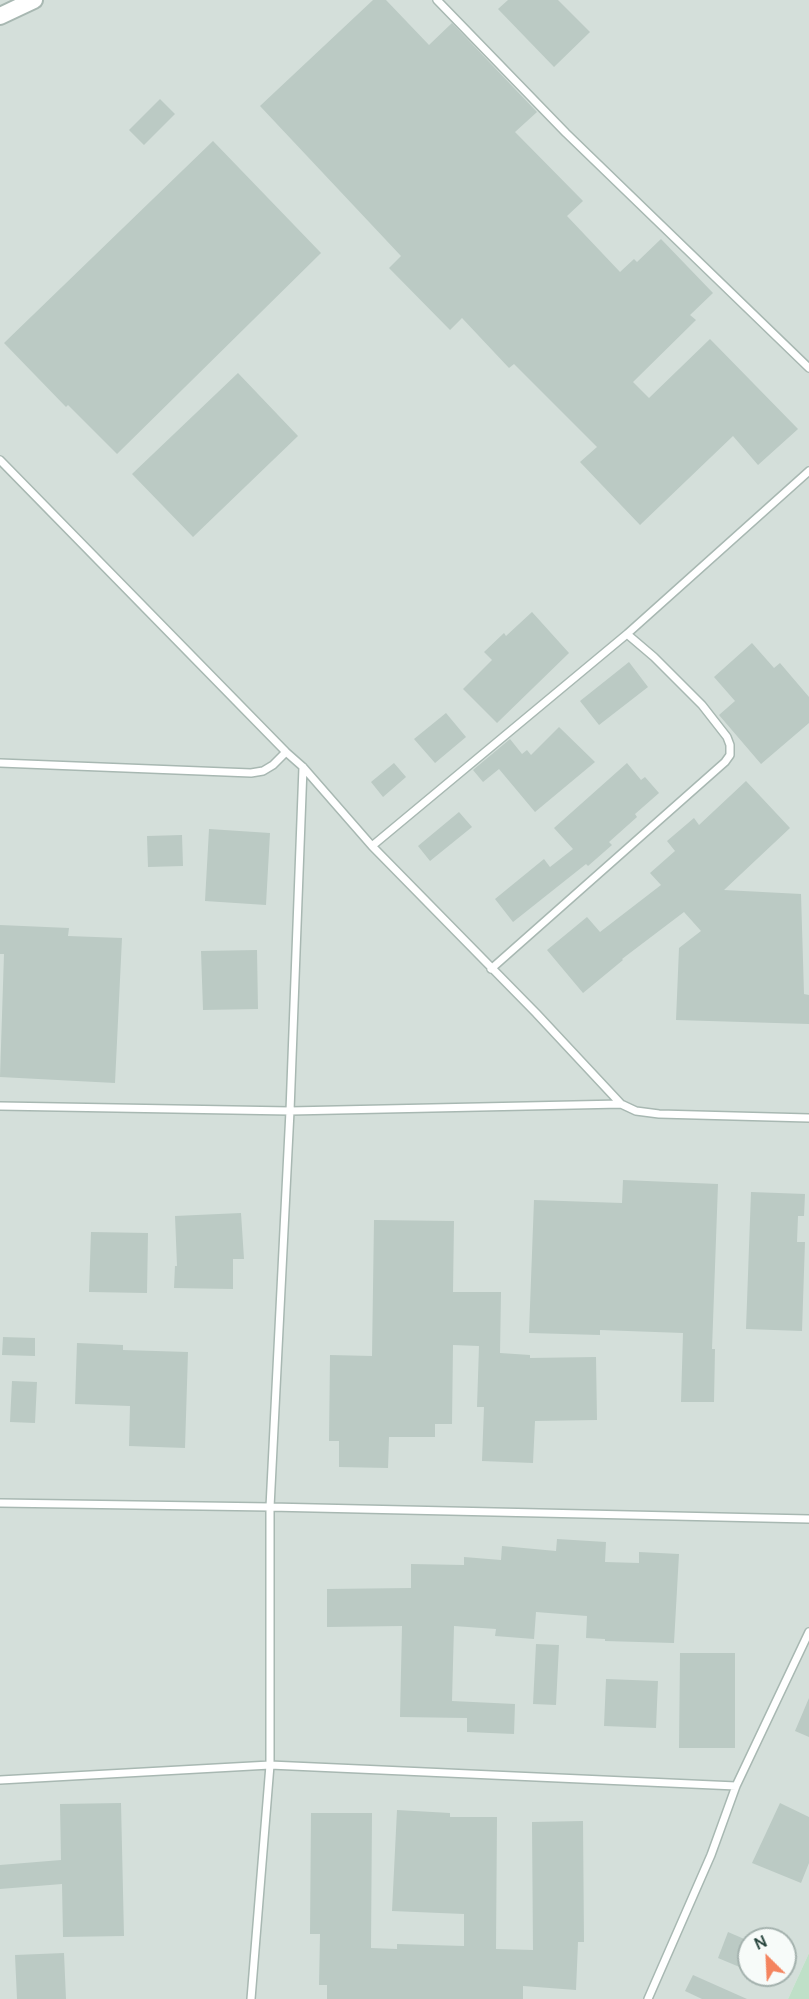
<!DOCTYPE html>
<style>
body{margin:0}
#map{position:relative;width:809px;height:1999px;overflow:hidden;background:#e6efeb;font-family:Manrope,sans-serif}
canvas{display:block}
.north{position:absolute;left:737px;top:1927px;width:60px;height:60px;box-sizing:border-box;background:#f7fbf9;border:2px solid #a3b1ad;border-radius:50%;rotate:336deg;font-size:16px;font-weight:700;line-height:24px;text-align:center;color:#24423a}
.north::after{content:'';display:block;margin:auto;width:21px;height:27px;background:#f4845f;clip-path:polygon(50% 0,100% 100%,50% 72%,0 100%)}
</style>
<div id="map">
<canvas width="809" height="1999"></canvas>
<div class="north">N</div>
</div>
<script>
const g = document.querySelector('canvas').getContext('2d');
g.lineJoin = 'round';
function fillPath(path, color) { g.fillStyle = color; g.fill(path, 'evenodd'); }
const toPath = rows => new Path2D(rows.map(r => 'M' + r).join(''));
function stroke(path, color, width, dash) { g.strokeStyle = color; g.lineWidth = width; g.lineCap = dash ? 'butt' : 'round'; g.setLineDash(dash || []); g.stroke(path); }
fillPath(toPath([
 [0,0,809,0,809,1953,788,1999,0,1999],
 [749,1939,785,1939,785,1975,749,1975]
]), '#d4dfda');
fillPath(toPath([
 [809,1953,809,1999,788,1999]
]), '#bfe0c8');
fillPath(toPath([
 [373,0,386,0,429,45,452,23,537,112,515,132,583,201,567,216,620,272,634,259,637,262,661,239,713,293,690,315,696,320,633,382,649,398,710,339,798,429,758,465,733,436,640,525,580,462,597,447,514,364,509,368,462,318,450,330,389,268,401,256,260,106],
 [508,0,558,0,590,32,554,67,498,9],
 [160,99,175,114,144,145,129,130],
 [213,141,321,253,117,454,68,405,66,407,4,343],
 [238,373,298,436,193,537,132,474],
 [532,612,569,653,497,723,463,689,492,660,484,652,504,633,506,636],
 [752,643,774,668,780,663,809,697,809,723,761,764,719,715,735,701,714,677],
 [629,662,648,687,599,725,580,701],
 [446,713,466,737,435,763,414,739],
 [559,727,595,762,535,812,499,769,483,782,473,770,510,739,522,754,527,750,531,755],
 [394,763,406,777,383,797,371,782],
 [627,763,641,780,645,777,659,793,635,814,637,817,609,842,612,845,588,866,586,864,513,922,495,899,544,859,550,867,573,849,554,828],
 [746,781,790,828,724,890,801,894,804,994,809,995,809,1024,676,1020,679,948,701,931,684,912,622,959,623,960,583,993,547,950,587,917,600,932,661,885,650,873,675,851,667,841,694,818,699,825],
 [459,812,472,827,430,861,418,846],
 [209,829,270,833,266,905,205,901],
 [182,835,183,866,148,867,147,836],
 [0,925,69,928,68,936,122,938,115,1083,0,1077,4,954,0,954],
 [257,950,258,1009,203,1010,201,951],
 [623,1180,718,1184,712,1349,715,1349,714,1402,681,1402,683,1333,600,1330,600,1335,529,1333,534,1200,622,1203],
 [751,1192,805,1194,804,1216,798,1216,797,1242,805,1242,802,1331,746,1329],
 [241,1213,244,1259,233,1259,233,1289,174,1288,175,1266,177,1266,175,1216],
 [374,1220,454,1221,453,1292,501,1292,500,1353,530,1355,530,1358,596,1357,597,1420,535,1421,533,1463,482,1461,484,1407,477,1407,479,1346,453,1345,452,1424,435,1424,435,1437,389,1437,388,1468,339,1467,339,1441,329,1441,330,1355,372,1356],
 [91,1232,148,1233,147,1293,89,1292],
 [3,1337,35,1338,35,1356,2,1355],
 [77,1343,123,1345,123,1350,188,1352,185,1448,129,1446,130,1406,75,1404],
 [12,1381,37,1382,35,1423,10,1422],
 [557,1539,606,1542,605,1562,639,1563,639,1552,679,1554,674,1643,605,1641,605,1639,586,1638,587,1616,536,1612,534,1639,495,1636,496,1629,454,1626,452,1701,515,1704,514,1734,467,1732,467,1718,400,1717,402,1626,327,1627,327,1589,411,1588,411,1564,464,1565,464,1557,501,1560,502,1546,556,1551],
 [536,1644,559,1645,556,1705,533,1704],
 [680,1653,735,1653,735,1748,679,1748],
 [606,1679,658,1681,656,1728,604,1726],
 [809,1698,809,1737,795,1731],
 [121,1803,124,1936,63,1937,62,1884,0,1889,0,1865,61,1860,60,1804],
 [780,1803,809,1817,809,1863,801,1883,752,1863],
 [397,1810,450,1813,450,1817,497,1817,496,1949,533,1950,532,1822,583,1821,584,1942,578,1942,576,1990,523,1986,523,1999,327,1999,327,1985,319,1985,320,1934,310,1934,311,1813,372,1813,371,1948,397,1949,397,1944,464,1946,464,1914,392,1911],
 [728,1932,749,1941,749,1971,718,1958],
 [64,1953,66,1999,17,1999,15,1955],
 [693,1975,747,1999,702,1999,685,1991]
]), '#bbcac4');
const service = toPath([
 [437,0,566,133,809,368],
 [0,460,286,752,303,767,372,846,536,1013,621,1104,636,1111,659,1114,809,1118],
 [0,763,251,773,263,771,273,765,286,752],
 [372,846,627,634,809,471],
 [491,969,725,762,730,755,730,745,727,737,702,705,654,657,627,634],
 [0,1106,290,1111,621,1104],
 [0,1503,270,1507,290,1111,303,767],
 [0,1780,270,1765,736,1786],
 [251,1999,270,1765,270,1507,809,1519],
 [648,1999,711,1855,736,1786,809,1632]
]);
const tertiary = toPath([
 [0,16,34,0]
]);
stroke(service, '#a8b8b2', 10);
stroke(tertiary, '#a8b8b2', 20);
stroke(service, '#fff', 7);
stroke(tertiary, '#fff', 16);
</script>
